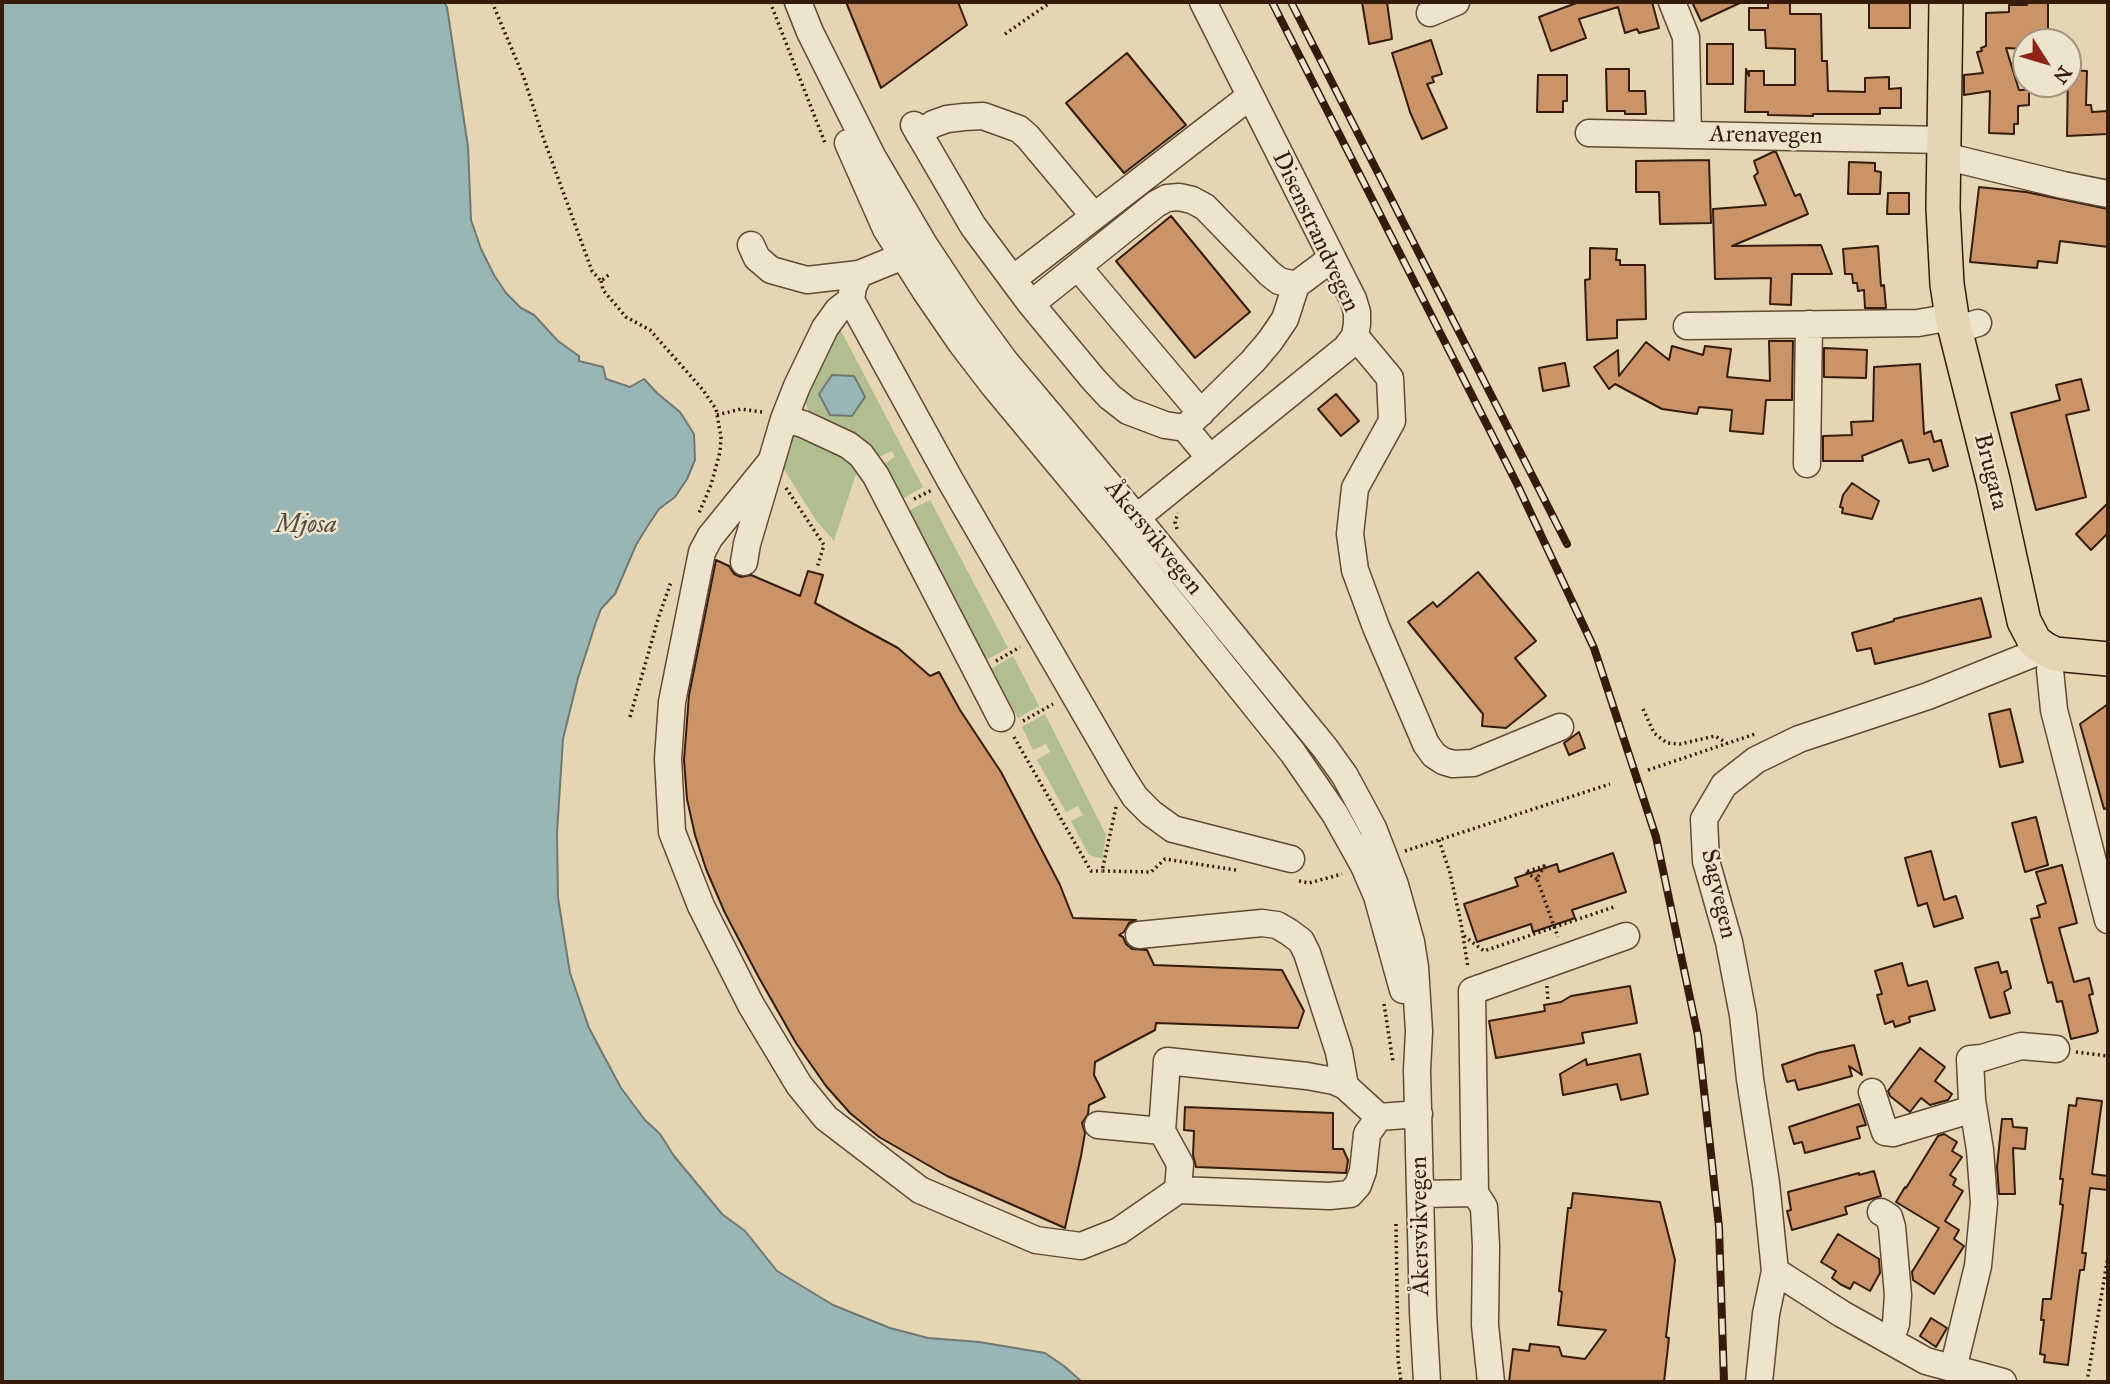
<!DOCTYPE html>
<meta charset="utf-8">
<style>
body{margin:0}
#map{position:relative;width:2110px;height:1384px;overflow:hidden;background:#e5d5b2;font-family:"IM FELL Great Primer",serif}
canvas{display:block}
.frame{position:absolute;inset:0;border:4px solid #351b09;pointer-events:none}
.north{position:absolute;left:2012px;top:28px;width:70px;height:70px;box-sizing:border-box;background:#eee4cd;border:2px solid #a4947f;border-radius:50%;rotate:127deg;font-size:19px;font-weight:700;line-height:28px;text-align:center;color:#351b09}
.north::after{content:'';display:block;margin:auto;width:24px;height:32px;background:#8f2418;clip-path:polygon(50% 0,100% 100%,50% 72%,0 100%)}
</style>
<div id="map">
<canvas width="2110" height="1384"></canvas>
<div class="frame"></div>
<div class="north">N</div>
</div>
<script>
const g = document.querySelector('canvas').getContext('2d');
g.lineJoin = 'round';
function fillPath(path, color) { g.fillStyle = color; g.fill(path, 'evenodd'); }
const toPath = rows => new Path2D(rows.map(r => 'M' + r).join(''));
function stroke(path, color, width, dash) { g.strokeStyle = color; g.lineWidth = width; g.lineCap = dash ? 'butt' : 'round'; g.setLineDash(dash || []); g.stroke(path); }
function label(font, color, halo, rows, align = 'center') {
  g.font = font + ' "IM FELL Great Primer",serif'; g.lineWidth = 5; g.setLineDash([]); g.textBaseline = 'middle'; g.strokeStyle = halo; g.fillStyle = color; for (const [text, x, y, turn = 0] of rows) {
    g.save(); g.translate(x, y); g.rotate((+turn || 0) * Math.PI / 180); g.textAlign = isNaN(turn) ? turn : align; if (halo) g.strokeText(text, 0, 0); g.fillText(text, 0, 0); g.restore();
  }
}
fillPath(toPath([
 [840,329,923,487,901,500,882,465,895,457,892,451,878,457,873,447,870,448,813,416,808,410,805,401,806,385,813,366],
 [832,375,854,376,864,397,852,416,830,415,819,394],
 [790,429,859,465,834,541,815,519,782,466],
 [930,500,1008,648,986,660,908,511],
 [1013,656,1039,706,1018,718,991,669],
 [1045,714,1106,835,1102,859,1089,855,1071,821,1083,815,1078,806,1066,812,1037,760,1050,752,1046,744,1033,750,1022,727]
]), '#b0be90');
const water = toPath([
 [2,2,444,2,447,7,468,147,471,220,481,249,494,275,506,293,521,308,534,315,558,341,579,356,579,361,603,367,606,379,630,387,644,379,657,393,680,412,694,434,695,460,687,479,675,497,659,509,647,527,636,545,615,594,601,609,596,622,578,678,563,739,557,833,558,898,570,973,589,1028,621,1088,645,1120,660,1134,674,1156,722,1214,745,1231,777,1271,833,1305,890,1328,928,1338,979,1342,1045,1353,1064,1366,1082,1382,2,1382,2,2],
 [832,375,854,376,865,397,852,416,830,415,819,394,832,375]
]);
fillPath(water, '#99b6b6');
stroke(water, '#717871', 2);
const building = toPath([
 [846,2,958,2,967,25,881,88,846,2],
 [1362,2,1387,2,1392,39,1369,44,1362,2],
 [1579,2,1652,2,1659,28,1639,33,1637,29,1625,33,1618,7,1579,19,1586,38,1551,51,1539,17,1579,2],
 [1692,2,1742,2,1701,21,1692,2],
 [1768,2,1790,2,1790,14,1821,14,1822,61,1827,61,1828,91,1865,92,1865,78,1889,77,1889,89,1901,88,1901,108,1880,108,1880,114,1813,114,1813,116,1768,115,1768,112,1745,112,1746,69,1749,76,1749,71,1764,71,1764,85,1795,85,1795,49,1766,48,1765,30,1749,30,1749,8,1768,8,1768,2],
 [1869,2,1910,2,1910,28,1869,28,1869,2],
 [2026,2,2048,2,2048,36,2031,37,2031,42,2026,42,2026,49,2006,48,2019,90,2029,90,2029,105,2018,106,2018,124,2014,124,2014,134,1989,133,1990,91,1964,95,1964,75,1983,73,1977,52,1982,51,1981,48,1986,46,1986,13,2009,12,2009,5,2027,5,2026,2],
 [1431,40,1442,74,1432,77,1434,82,1427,84,1447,128,1422,139,1410,112,1392,53,1431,40],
 [1707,44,1733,44,1733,84,1707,84,1707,44],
 [1127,53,1186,125,1124,173,1066,103,1127,53],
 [1606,69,1629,69,1629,91,1645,91,1646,114,1625,114,1625,111,1607,111,1606,69],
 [2068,70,2087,71,2086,105,2091,105,2092,112,2108,111,2108,134,2067,136,2068,70],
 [1538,75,1567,75,1567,101,1563,101,1563,112,1537,112,1538,75],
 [1773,152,1776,152,1795,196,1800,194,1808,214,1732,246,1821,245,1832,274,1792,274,1791,305,1770,304,1771,278,1715,279,1713,209,1766,205,1754,176,1758,173,1754,161,1773,152],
 [1709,160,1711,223,1660,224,1659,192,1636,192,1636,161,1709,160],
 [1849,162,1875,163,1875,171,1881,172,1880,194,1848,194,1849,162],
 [1979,187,2026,192,2108,209,2108,247,2060,241,2057,263,2038,261,2037,268,1970,262,1979,187],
 [1888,193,1909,193,1909,214,1887,214,1888,193],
 [1171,216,1250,312,1195,358,1116,261,1171,216],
 [1878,246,1881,286,1884,285,1886,308,1865,308,1864,290,1858,291,1857,283,1853,283,1852,274,1845,274,1843,249,1878,246],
 [1590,248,1617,249,1616,260,1620,260,1620,265,1645,265,1646,319,1617,320,1617,338,1587,340,1585,280,1590,279,1590,248],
 [1769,341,1793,341,1792,400,1766,400,1763,434,1730,431,1732,410,1699,407,1697,414,1662,409,1615,384,1609,389,1594,367,1618,350,1619,376,1646,342,1669,360,1672,346,1703,355,1705,346,1731,349,1727,377,1770,381,1769,341],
 [1824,348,1867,350,1866,378,1824,377,1824,348],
 [1565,363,1569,386,1543,391,1539,368,1565,363],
 [1920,364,1924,434,1931,431,1934,442,1941,440,1948,466,1933,471,1929,459,1909,463,1902,440,1862,456,1863,461,1823,461,1823,436,1852,435,1851,422,1873,421,1874,367,1920,364],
 [2081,379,2089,410,2066,415,2086,497,2036,510,2011,413,2060,400,2056,385,2081,379],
 [1336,394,1359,421,1341,436,1318,409,1336,394],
 [1852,483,1879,501,1872,519,1842,513,1843,508,1840,507,1843,495,1852,483],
 [2108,503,2108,533,2091,550,2076,534,2108,503],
 [716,560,729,566,734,574,741,577,751,575,800,596,808,571,823,575,815,603,898,648,930,676,939,672,960,710,1001,772,1060,885,1073,918,1136,920,1129,923,1124,932,1119,935,1123,937,1126,944,1132,949,1147,950,1154,965,1282,970,1304,1011,1298,1028,1156,1023,1155,1030,1095,1062,1094,1075,1105,1097,1089,1105,1088,1114,1082,1123,1085,1133,1081,1156,1065,1228,947,1176,879,1137,850,1113,826,1086,796,1043,758,976,725,913,706,869,695,835,687,799,684,760,689,695,716,560],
 [1478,572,1536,641,1515,658,1546,696,1506,728,1482,726,1483,714,1408,622,1433,602,1437,607,1478,572],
 [1981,598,1991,637,1875,664,1871,648,1857,651,1852,633,1894,621,1894,619,1981,598],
 [2108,704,2108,808,2104,809,2080,724,2108,704],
 [2010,709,2023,762,2000,767,1989,714,2010,709],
 [1579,732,1585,748,1569,755,1564,743,1579,732],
 [2036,817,2048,865,2025,872,2012,823,2036,817],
 [1931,851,1944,900,1956,896,1963,918,1934,927,1927,903,1918,906,1905,858,1931,851],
 [1613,853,1626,892,1572,910,1575,918,1533,932,1531,924,1477,942,1464,904,1518,886,1515,878,1557,864,1559,872,1613,853],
 [2062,865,2077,923,2059,928,2074,982,2089,978,2093,994,2089,995,2098,1031,2096,1033,2071,1039,2062,1001,2057,1002,2052,982,2048,983,2031,919,2040,917,2037,906,2046,903,2036,872,2062,865],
 [1998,962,2001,973,2007,971,2011,988,2004,992,2010,1013,1990,1018,1975,968,1998,962],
 [1902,963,1908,986,1927,981,1935,1010,1909,1017,1910,1022,1895,1027,1893,1021,1885,1024,1877,995,1882,994,1875,971,1902,963],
 [1630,986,1637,1023,1582,1033,1584,1043,1496,1058,1489,1021,1545,1011,1544,1005,1561,1002,1571,996,1630,986],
 [1854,1045,1862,1075,1849,1066,1852,1076,1819,1085,1798,1090,1795,1080,1787,1082,1782,1065,1817,1053,1854,1045],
 [1920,1048,1945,1067,1935,1081,1952,1094,1948,1100,1930,1105,1921,1098,1910,1112,1890,1096,1888,1091,1920,1048],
 [1640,1054,1648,1094,1621,1100,1617,1084,1563,1095,1560,1074,1586,1059,1587,1065,1640,1054],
 [2077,1098,2102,1101,2092,1174,2108,1176,2108,1190,2090,1188,2082,1253,2086,1253,2084,1270,2080,1270,2078,1284,2068,1365,2044,1362,2045,1355,2040,1354,2044,1320,2041,1320,2043,1299,2051,1299,2063,1205,2060,1204,2063,1179,2060,1179,2069,1105,2076,1106,2077,1098],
 [1859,1104,1866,1125,1857,1127,1860,1138,1805,1153,1802,1142,1794,1144,1789,1127,1859,1104],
 [1185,1107,1333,1113,1333,1149,1343,1149,1348,1160,1346,1173,1196,1167,1193,1155,1194,1131,1184,1130,1185,1107],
 [2002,1119,2012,1119,2013,1127,2027,1128,2025,1149,2013,1148,2015,1194,1999,1194,1997,1167,2002,1119],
 [1944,1134,1957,1142,1952,1151,1962,1157,1950,1175,1956,1179,1953,1185,1963,1191,1945,1221,1959,1230,1954,1239,1964,1246,1934,1294,1913,1280,1912,1272,1939,1228,1896,1202,1905,1187,1906,1188,1938,1136,1944,1134],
 [1874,1171,1881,1196,1845,1207,1847,1214,1792,1230,1787,1211,1791,1210,1788,1192,1859,1173,1859,1175,1874,1171],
 [1573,1193,1660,1202,1675,1260,1666,1337,1669,1338,1664,1382,1509,1382,1513,1349,1529,1351,1530,1344,1559,1347,1562,1356,1585,1359,1606,1330,1558,1325,1562,1292,1559,1291,1568,1208,1571,1208,1573,1193],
 [1838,1234,1879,1259,1880,1273,1870,1291,1854,1282,1850,1289,1840,1284,1832,1278,1836,1271,1821,1262,1838,1234],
 [1931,1318,1947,1328,1936,1347,1920,1336,1931,1318]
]);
fillPath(building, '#ca9368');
stroke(building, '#351b09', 2);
const minor = toPath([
 [798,2,810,32,872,156,925,246,966,308,1004,360,1137,518,1325,748,1345,776,1373,828,1395,885,1411,942,1415,967,1419,1031,1417,1070,1423,1312,1427,1382],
 [1672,2,1686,37,1688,135],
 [1430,13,1456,2],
 [914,125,973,226,1031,304,1094,380,1110,397,1128,411,1165,425,1185,428,1210,458],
 [1589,133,1944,140],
 [919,134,933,124,947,119,964,117,983,116,1019,129,1028,137,1094,216],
 [848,143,886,229,926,292,961,343,994,386,1117,534,1293,753,1335,814,1364,866,1377,896,1403,990],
 [1944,156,2063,185,2108,194],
 [751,245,757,258,771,270,807,280,859,274],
 [918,250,859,274,853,287,851,300,950,480,1121,775,1135,797,1151,813,1173,829,1291,859],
 [1078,267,1201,413],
 [1013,279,1249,97],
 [1031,304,1156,204,1167,198,1179,197,1192,200,1205,207,1269,273,1279,281,1296,285,1331,259],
 [1687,326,1918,323,1952,317],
 [1955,330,1978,323],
 [1355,336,1390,378,1392,421,1355,488,1350,534,1355,570,1376,627,1426,744,1434,755,1443,761,1453,764,1473,763,1560,727],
 [784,419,797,386,825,328,838,310,851,300],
 [1188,425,1253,361,1270,341,1285,319,1296,285],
 [770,463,710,537,702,552,672,702,668,759,672,832,701,906,751,1005,799,1085,826,1118,920,1190,1036,1240,1081,1246,1119,1231,1178,1190,1329,1196,1350,1194,1358,1185,1363,1171,1367,1134,1379,1117],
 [1807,464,1809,324],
 [1125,527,1346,348,1355,336,1357,324,1357,312,1353,299,1203,2],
 [744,562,747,544,784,419,803,424,848,445,861,455,876,476,1001,718],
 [2055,654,2050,670,2054,710,2108,920],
 [1139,935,1262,923,1277,925,1289,932,1301,941,1307,953,1339,1052,1345,1086],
 [1872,1092,1885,1132,1893,1133,1973,1109],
 [1098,1125,1162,1131],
 [1178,1190,1180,1164,1162,1131,1167,1061,1307,1076,1334,1081,1345,1086,1379,1117,1419,1114],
 [1475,1193,1472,991,1626,936],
 [1422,1194,1475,1193,1484,1207,1486,1246,1485,1325,1491,1382],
 [1881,1212,1889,1217,1892,1227,1898,1295,1896,1324,1890,1341],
 [1953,1369,1978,1266,1984,1203,1980,1150,1972,1100,1970,1059,1982,1058,2021,1046,2056,1049],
 [1759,1382,1766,1314,1775,1271],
 [2003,1382,1926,1361,1842,1314,1775,1271,1766,1183,1750,1079,1743,1015,1729,942,1706,861,1704,819,1724,785,1756,760,1799,739,1928,696,2045,649]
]);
const major = toPath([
 [1946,2,1943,208,1947,284,1952,317,1993,480,2024,621,2035,642,2045,649,2055,654,2108,659]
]);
stroke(minor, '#614a33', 29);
stroke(major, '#351b09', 36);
stroke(toPath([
 [492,2,524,78,543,137,592,271,601,281,611,273],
 [770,2,825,143],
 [1005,34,1051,2],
 [601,281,603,290,626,317,650,330,703,390,716,409,721,437,720,452,711,485,699,513],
 [717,415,741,409,762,412],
 [786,488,824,545,817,568],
 [914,499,932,490],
 [1177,529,1175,522,1178,513],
 [996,661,1020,647],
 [1643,709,1654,733,1667,743,1680,744,1715,736,1727,743],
 [630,717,659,616,671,582],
 [1023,721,1053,704],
 [1014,737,1091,871,1102,871],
 [1648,770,1755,734],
 [1116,807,1102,871,1151,872,1165,859,1236,870],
 [1439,840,1450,873,1461,923,1468,968],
 [1405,851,1610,784],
 [1537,879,1525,872,1544,866,1537,879,1558,937],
 [1299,881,1309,883,1342,874],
 [1464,936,1484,951,1614,907],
 [1547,986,1548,1002],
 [1384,1004,1393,1062],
 [2076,1052,2108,1056],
 [1396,1224,1398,1359,1401,1382],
 [2087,1382,2108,1256]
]), '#351b09', 3.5, [2, 3.5]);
stroke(minor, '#eee4cd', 26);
stroke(major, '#e5d5b2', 33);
const rail = toPath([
 [1272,2,1517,484,1594,648,1656,837,1698,1036,1719,1227,1724,1382],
 [1291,2,1567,544]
]);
stroke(rail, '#351b09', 8);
stroke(rail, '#eee4cd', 5, [16]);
label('24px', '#351b09', '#eee4cd', [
 ["Arenavegen",1766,136,1],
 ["Disenstrandvegen",1315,232,65],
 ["Brugata",1990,472,76],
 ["Åkersvikvegen",1153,538,51],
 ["Sagvegen",1718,894,77],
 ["Åkersvikvegen",1421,1226,-91]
]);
label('italic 26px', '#534a3d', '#eee4cd', [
 ["Mjøsa",306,526]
]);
</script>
